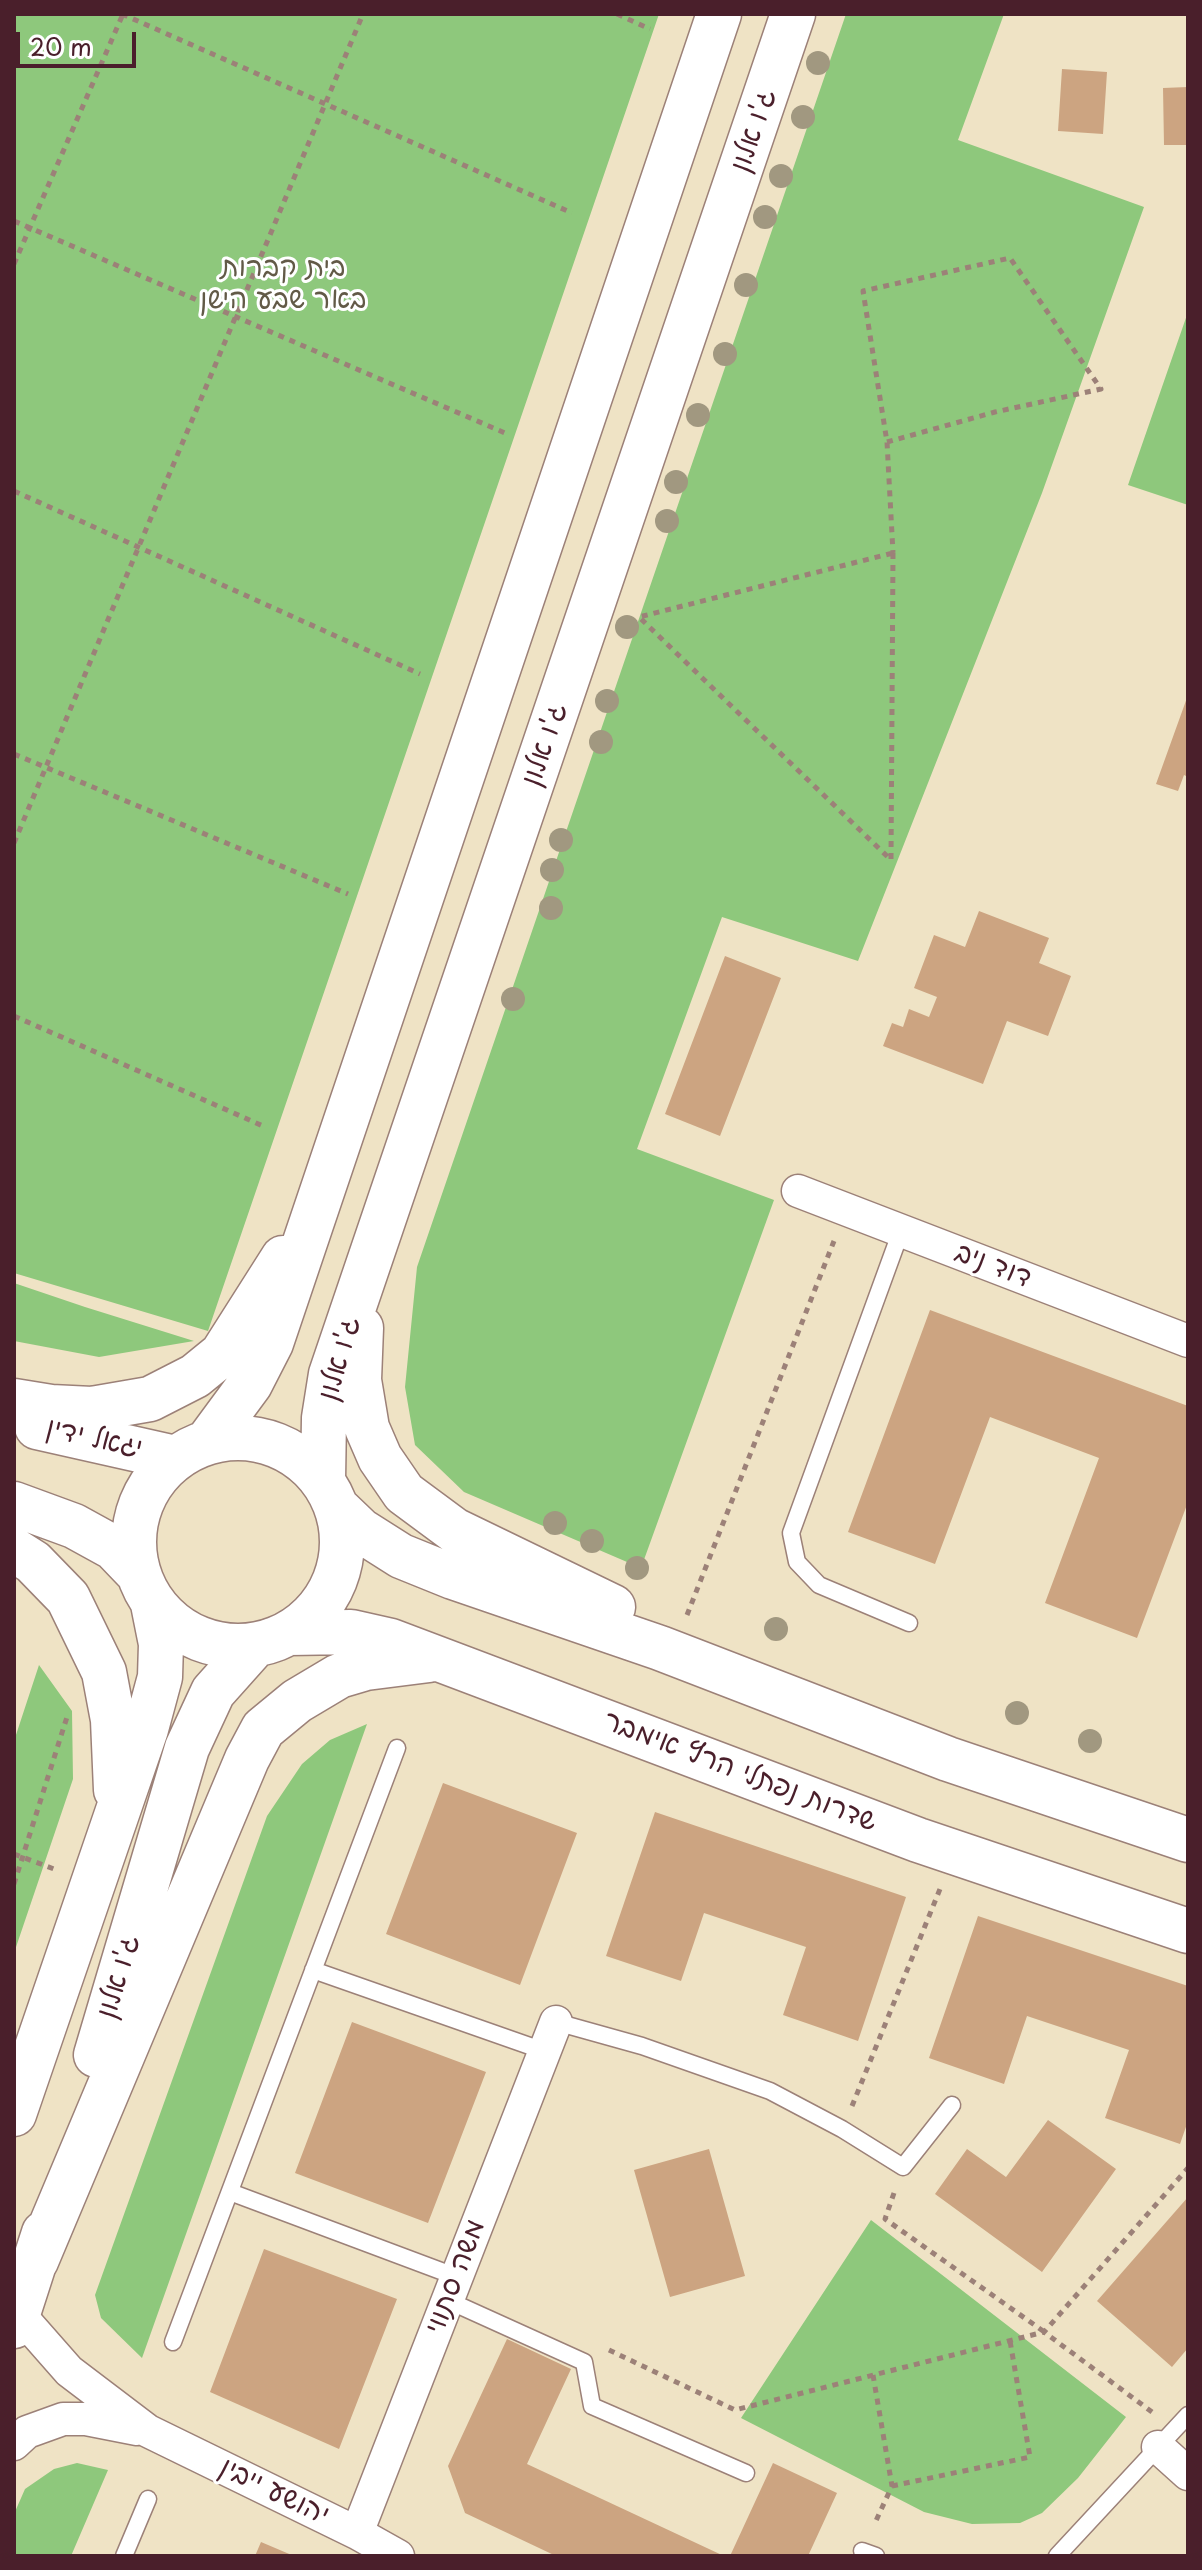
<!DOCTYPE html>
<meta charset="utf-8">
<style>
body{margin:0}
#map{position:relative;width:1202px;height:2570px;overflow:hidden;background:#efe3c5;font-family:"Playpen Sans",sans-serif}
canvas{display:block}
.frame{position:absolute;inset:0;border:16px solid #4a1f2b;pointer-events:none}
.scale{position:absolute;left:16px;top:32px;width:120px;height:36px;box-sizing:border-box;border:4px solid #4a1f2b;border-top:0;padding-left:10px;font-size:24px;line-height:28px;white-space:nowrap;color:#4a1f2b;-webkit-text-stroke:6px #fff;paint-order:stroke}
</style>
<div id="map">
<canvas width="1202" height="2570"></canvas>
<div class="frame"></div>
<div class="scale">20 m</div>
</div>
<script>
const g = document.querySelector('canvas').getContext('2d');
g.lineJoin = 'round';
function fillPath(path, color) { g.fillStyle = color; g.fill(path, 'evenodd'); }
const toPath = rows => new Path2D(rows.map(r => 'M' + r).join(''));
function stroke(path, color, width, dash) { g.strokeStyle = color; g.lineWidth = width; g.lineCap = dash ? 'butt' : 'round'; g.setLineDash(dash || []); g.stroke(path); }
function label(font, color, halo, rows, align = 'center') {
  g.font = font + ' "Playpen Sans","Playpen Sans Hebrew",sans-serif'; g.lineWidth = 6; g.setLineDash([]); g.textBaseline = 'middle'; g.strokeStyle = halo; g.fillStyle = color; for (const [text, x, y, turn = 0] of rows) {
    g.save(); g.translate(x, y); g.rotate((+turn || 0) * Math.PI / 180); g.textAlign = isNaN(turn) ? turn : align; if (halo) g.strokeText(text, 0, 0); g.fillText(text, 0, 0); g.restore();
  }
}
fillPath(toPath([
 [14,14,659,14,208,1331,14,1273],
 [846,14,1004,14,958,140,1144,207,1042,493,858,961,722,917,637,1149,774,1200,641,1568,464,1492,415,1445,405,1387,417,1267],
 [1188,312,1188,505,1128,485],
 [14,1283,85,1307,194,1341,99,1357,14,1341],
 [39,1665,72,1711,73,1779,14,1953,14,1741],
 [367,1724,142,2358,101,2318,95,2295,267,1816,302,1764,330,1740],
 [871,2220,1126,2417,1078,2478,1042,2513,1020,2523,972,2524,924,2512,741,2418],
 [77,2463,108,2470,71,2556,14,2556,14,2514,25,2489,54,2469]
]), '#8ec87c');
fillPath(toPath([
 [1062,69,1107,72,1103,134,1058,131],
 [1188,87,1188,145,1164,145,1163,88],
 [1188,695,1188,777,1184,775,1178,791,1156,784],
 [979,911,1049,938,1039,963,1071,976,1048,1036,1007,1021,983,1084,883,1046,892,1023,903,1027,909,1009,929,1017,937,997,914,988,934,935,965,947],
 [725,956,781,978,720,1136,665,1114],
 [930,1310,1188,1406,1188,1502,1137,1638,1045,1603,1099,1458,990,1417,935,1564,848,1532],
 [443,1783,577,1833,520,1985,386,1934],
 [655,1812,906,1897,858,2041,783,2015,806,1947,704,1913,681,1981,606,1956],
 [978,1916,1188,1986,1188,2121,1180,2144,1105,2118,1129,2050,1027,2016,1004,2084,929,2058],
 [352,2022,486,2072,428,2223,295,2173],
 [1048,2120,1116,2169,1042,2272,935,2194,967,2149,1006,2177],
 [709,2149,745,2276,670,2297,634,2170],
 [1188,2197,1188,2348,1172,2367,1097,2301],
 [264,2249,397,2299,339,2449,210,2392],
 [507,2339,571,2369,527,2464,724,2556,556,2556,465,2513,448,2466],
 [773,2463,837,2493,808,2556,730,2556],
 [261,2542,294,2556,255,2556]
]), '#cca481');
const lane = toPath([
 [901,1231,791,1533,797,1562,819,1585,909,1623],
 [313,1970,544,2051],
 [556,2022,642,2046,770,2091,842,2129,903,2167,952,2105],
 [230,2192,457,2277],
 [447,2300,584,2362,592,2406,746,2473],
 [173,2342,397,1748],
 [862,2551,876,2556],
 [124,2556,148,2499],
 [1057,2556,1188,2415]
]);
const street = toPath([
 [798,1191,1188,1341],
 [18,2313,69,2371,148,2431,357,2533,398,2556],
 [14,2444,27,2432,63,2419,86,2419,137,2429],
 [1158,2447,1188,2474],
 [357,2533,556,2022]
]);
const secondary = toPath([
 [361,1328,359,1380,367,1428,380,1458,404,1493,454,1530,613,1607],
 [14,1401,51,1407,92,1409,150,1399,195,1376,222,1354,283,1258],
 [37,1427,175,1458],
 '134 1542a104 104 0 1 1 208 0a104 104 0 1 1-208 0Z',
 [208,1441,250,1384,271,1343,719,14],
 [323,1480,324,1418,331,1374,793,14],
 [14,1504,74,1526,114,1548,137,1572],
 [337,1508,360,1530,401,1556,453,1577,660,1648,948,1759,1188,1840],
 [14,1550,33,1562,68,1598,104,1672,113,1720,116,1790],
 [289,1633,351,1632,391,1641,918,1840,1188,1931],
 [96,2055,187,1748,213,1692,255,1645],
 [14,2114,146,1729,160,1677,161,1644,153,1604],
 [36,2261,247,1759,263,1729,297,1701,339,1676,366,1668,429,1660],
 [14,2326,44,2233]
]);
stroke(lane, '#9c8178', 19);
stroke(street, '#9c8178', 35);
stroke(secondary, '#9c8178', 47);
stroke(toPath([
 [122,14,572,213],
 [617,14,650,29],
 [14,221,505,433],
 [14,264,123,14],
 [887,442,995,412,1101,389,1010,258,863,291,887,442,893,553],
 [14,491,420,674],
 [893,553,891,860,639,617,893,553],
 [14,754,348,894],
 [14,843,363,14],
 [14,1016,263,1126],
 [687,1615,834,1241],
 [14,1854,54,1869],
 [14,1884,67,1717],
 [852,2106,940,1889],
 [894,2193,885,2219,1043,2331],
 [609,2350,735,2410,1044,2332],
 [873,2375,892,2486,874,2525],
 [1152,2412,1044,2332,1188,2168],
 [892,2486,1030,2457,1010,2341]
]), '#9c8178', 5, [6, 6]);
stroke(lane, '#fff', 16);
stroke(street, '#fff', 32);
stroke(secondary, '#fff', 44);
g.fillStyle = '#a19880';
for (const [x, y] of [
 [818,63],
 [803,117],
 [781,176],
 [765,217],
 [746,285],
 [725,354],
 [698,415],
 [676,482],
 [667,521],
 [627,627],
 [607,701],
 [601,742],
 [561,840],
 [552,870],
 [551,908],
 [513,999],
 [555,1523],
 [592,1541],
 [637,1568],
 [776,1629],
 [1017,1713],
 [1090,1741]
]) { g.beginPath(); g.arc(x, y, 12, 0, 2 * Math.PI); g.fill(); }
label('28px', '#4a1f2b', '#fff', [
 ["ג'ו אלון",754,131,-71],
 ["ג'ו אלון",545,745,-71],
 ["דוד ניב",993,1266,21],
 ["ג'ו אלון",340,1359,-74],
 ["יגאל ידין",94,1439,13],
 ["שדרות נפתלי הרץ אימבר",740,1772,21],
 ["ג'ו אלון",119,1977,-73],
 ["משה סתווי",456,2277,-69],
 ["יהושע ייבין",274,2492,26]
]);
label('28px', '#625a47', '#fff', [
 ["בית קברות",283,268],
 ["באר שבע הישן",283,300]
]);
</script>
